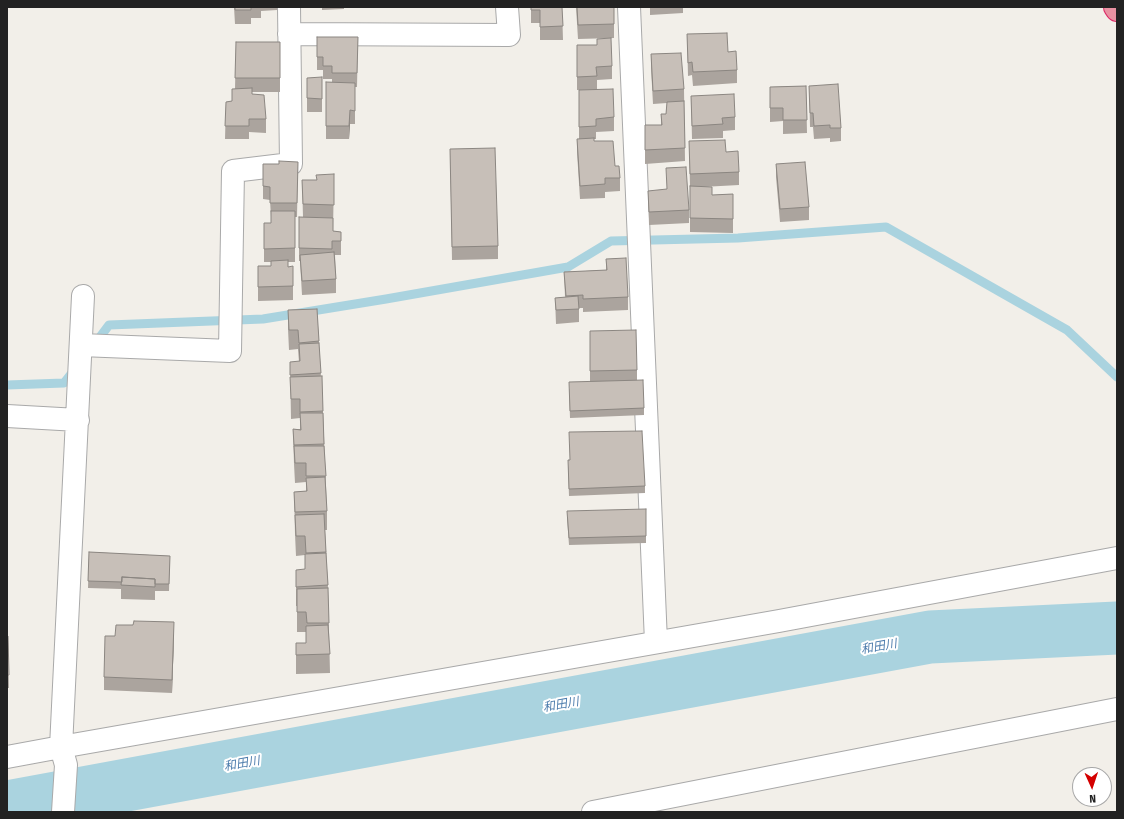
<!DOCTYPE html>
<meta charset="utf-8">
<style>
body{margin:0}
#map{position:relative;width:1124px;height:819px;overflow:hidden;background:#f2efe9;font-family:"Fira Sans Condensed",sans-serif}
canvas{display:block}
.frame{position:absolute;inset:0;border:8px solid #222;pointer-events:none}
.north{position:absolute;left:1072px;top:767px;width:40px;height:40px;box-sizing:border-box;background:#fff;border:1px solid #a7a7a7;border-radius:50%;rotate:177deg;font-size:11px;font-weight:700;line-height:16px;text-align:center;color:#222}
.north::after{content:'';display:block;margin:auto;width:14px;height:18px;background:#d40000;clip-path:polygon(50% 0,100% 100%,50% 72%,0 100%)}
</style>
<div id="map">
<canvas width="1124" height="819"></canvas>
<div class="frame"></div>
<div class="north">N</div>
</div>
<script>
const g = document.querySelector('canvas').getContext('2d');
g.lineJoin = 'round';
const toPath = rows => new Path2D(rows.map(r => 'M' + r).join(''));
function stroke(path, color, width, dash) { g.strokeStyle = color; g.lineWidth = width; g.lineCap = dash ? 'butt' : 'round'; g.setLineDash(dash || []); g.stroke(path); }
function fillPath(path, color) { g.fillStyle = color; g.fill(path, 'evenodd'); }
function label(font, color, halo, rows, align = 'center') {
  g.font = font + ' "Fira Sans Condensed","Noto Sans JP",sans-serif'; g.lineWidth = 4; g.setLineDash([]); g.textBaseline = 'middle'; g.strokeStyle = halo; g.fillStyle = color; for (const [text, x, y, turn = 0] of rows) {
    g.save(); g.translate(x, y); g.rotate((+turn || 0) * Math.PI / 180); g.textAlign = isNaN(turn) ? turn : align; if (halo) g.strokeText(text, 0, 0); g.fillText(text, 0, 0); g.restore();
  }
}
stroke(toPath([
 [94,345,109,325,263,319,386,299,568,267,611,241,738,238,886,227,1067,330,1117,377],
 [7,385,64,383,75,369]
]), '#aad3df', 9);
stroke(toPath([
 [7,807,930,637,1117,628]
]), '#aad3df', 53);
const minor = toPath([
 [629,7,656,642],
 [289,34,509,35,507,7],
 [81,345,230,351,233,171,291,164,289,7],
 [7,416,78,420],
 [7,757,61,747,779,621,1117,558],
 [63,812,66,765,61,747,83,296],
 [593,812,1117,709]
]);
const highway = toPath([
 [1115,7,1117,10]
]);
stroke(minor, '#a9a9a9', 24);
stroke(highway, '#dc2a67', 24);
stroke(minor, '#fff', 22);
stroke(highway, '#e892a2', 22);
fillPath(toPath([
 [234,7,277,7,277,10,261,11,261,18,251,18,251,24,235,24],
 [322,7,344,7,344,9,322,10],
 [438,7,464,7,464,8],
 [531,7,562,7,563,40,540,40,540,23,531,23],
 [576,7,614,7,614,38,578,39],
 [650,7,683,7,683,13,650,15],
 [687,34,728,52,737,70,737,83,693,86,692,75,688,76],
 [317,37,358,37,357,87,355,87,355,124,350,124,349,139,326,139,326,82,332,82,332,79,323,79,323,70,317,70],
 [236,42,280,42,280,92,252,92,252,94,266,119,266,133,249,132,249,139,225,139,226,102,232,101,235,89],
 [577,45,612,66,612,79,597,80,597,89,614,117,614,131,596,132,596,139,594,139,594,141,615,166,620,178,620,191,605,192,605,198,580,199,577,152,577,139,579,139,579,90,577,90],
 [651,54,684,89,685,161,645,164,645,125,661,125,661,114,666,114,667,103,653,104,651,68],
 [322,77,322,112,307,112,307,98],
 [806,86,807,133,783,134,783,121,770,122,770,87],
 [809,86,841,128,841,141,830,142,830,138,814,139,813,127,810,127],
 [691,96,735,117,735,130,723,131,723,138,692,139],
 [689,141,726,152,739,172,739,185,702,187,712,195,733,194,733,233,690,232,690,187],
 [450,149,498,246,498,259,452,260],
 [298,162,297,217,295,217,295,262,288,262,288,267,293,286,293,300,258,301,258,266,271,266,271,262,264,262,264,223,271,223,271,217,270,200,263,199,263,164,279,164],
 [776,164,809,207,809,220,780,222,776,177],
 [334,174,333,231,341,232,341,255,335,255,336,279,336,293,302,295,300,261,299,261,299,217,303,217,302,180,316,180],
 [648,191,689,210,689,223,649,225],
 [606,259,628,297,628,310,583,312,583,308,579,308,579,322,556,324,555,298,565,297,564,272,606,270],
 [317,309,323,411,327,511,327,530,325,530,328,588,330,673,296,674,296,643,306,643,306,632,297,632,297,606,296,606,296,570,305,570,305,555,296,556,295,534,294,492,306,491,306,482,295,483,294,464,293,429,300,429,300,418,291,419,290,362,299,362,298,349,289,350,288,329,288,310],
 [590,331,637,370,637,381,644,408,644,415,570,418,569,389,590,382],
 [570,460,645,486,645,493,569,496,568,467],
 [567,518,646,536,646,543,569,545],
 [89,552,170,556,169,591,155,591,155,600,121,599,121,589,88,588],
 [7,636,8,636,9,688,7,688],
 [115,636,174,636,172,693,104,690,104,677]
]), '#aba49e');
fillPath(toPath([
 [350,110,350,124,349,139,349,126],
 [174,622,174,636,172,693,172,680]
]), '#8b8681');
const building = toPath([
 [235,7,251,7,251,10,235,10,235,7],
 [531,7,562,7,563,26,540,27,540,10,531,10,531,7],
 [577,7,614,7,614,24,578,25,577,7],
 [727,33,728,52,736,51,737,70,693,72,692,62,688,63,687,34,727,33],
 [317,37,358,37,357,73,332,73,332,66,323,66,323,57,317,57,317,37],
 [611,38,612,66,596,67,597,76,577,77,577,45,597,45,597,39,611,38],
 [236,42,280,42,280,78,235,78,236,42],
 [681,53,684,89,653,91,651,54,681,53],
 [322,77,322,99,307,98,307,78,322,77],
 [326,82,355,83,355,111,350,110,349,126,326,126,326,82],
 [838,84,841,128,830,128,830,125,814,126,813,113,810,113,809,86,838,84],
 [806,86,807,120,783,120,783,108,770,108,770,87,806,86],
 [252,88,252,94,264,95,266,119,249,119,249,126,225,126,226,102,232,101,232,89,252,88],
 [613,89,614,117,596,119,596,126,579,127,579,90,613,89],
 [734,94,735,117,722,118,723,124,692,126,691,96,734,94],
 [684,101,685,148,645,150,645,125,662,125,661,114,666,114,667,102,684,101],
 [594,138,594,141,613,141,615,166,619,166,620,178,605,178,605,184,580,186,577,139,594,138],
 [725,140,726,152,738,151,739,172,690,174,689,141,725,140],
 [495,148,498,246,452,247,450,149,495,148],
 [279,161,298,162,297,203,270,203,270,187,263,186,263,164,279,164,279,161],
 [805,162,809,207,780,209,776,164,805,162],
 [686,167,689,210,649,212,648,191,667,189,666,168,686,167],
 [334,174,334,205,303,204,302,180,317,180,316,175,334,174],
 [690,186,712,187,712,195,733,194,733,219,690,218,690,186],
 [271,211,295,211,295,248,264,249,264,223,271,223,271,211],
 [299,217,333,218,333,231,341,232,341,241,332,241,332,249,299,248,299,217],
 [334,252,336,279,302,281,300,255,334,252],
 [626,258,628,297,583,299,583,295,566,296,564,272,607,270,606,259,626,258],
 [288,260,288,267,293,266,293,286,258,287,258,266,271,266,271,261,288,260],
 [578,296,579,309,556,310,555,298,578,296],
 [317,309,319,341,299,343,298,330,289,330,288,310,317,309],
 [636,330,637,370,590,371,590,331,636,330],
 [319,343,321,373,290,375,290,362,300,361,299,344,319,343],
 [322,376,323,411,300,412,300,399,291,399,290,377,322,376],
 [643,380,644,408,570,411,569,382,643,380],
 [300,413,323,413,324,444,294,445,293,429,301,430,300,413],
 [642,431,645,486,569,489,568,460,570,460,569,432,642,431],
 [294,446,324,446,326,476,306,476,306,463,295,463,294,446],
 [325,477,327,511,295,512,294,492,307,491,306,478,325,477],
 [646,509,646,536,569,538,567,511,646,509],
 [324,514,326,552,306,553,305,536,296,536,295,515,324,514],
 [89,552,170,556,169,584,155,584,155,579,122,577,122,582,88,581,89,552],
 [326,553,328,585,296,587,296,570,305,569,305,554,326,553],
 [122,577,155,579,155,587,121,585,122,577],
 [328,588,329,623,307,623,306,612,297,612,297,589,328,588],
 [134,621,174,622,172,680,104,677,105,636,115,636,116,625,133,625,134,621],
 [328,625,330,654,296,655,296,643,306,643,306,626,328,625],
 [7,636,8,636,9,675,7,675,7,636]
]);
fillPath(building, '#c7bfb8');
stroke(building, '#8b8681', 1);
label('italic 12px', '#4a7aab', '#fff', [
 ["和田川",879,647,-10],
 ["和田川",561,705,-10],
 ["和田川",242,764,-10]
]);
</script>
